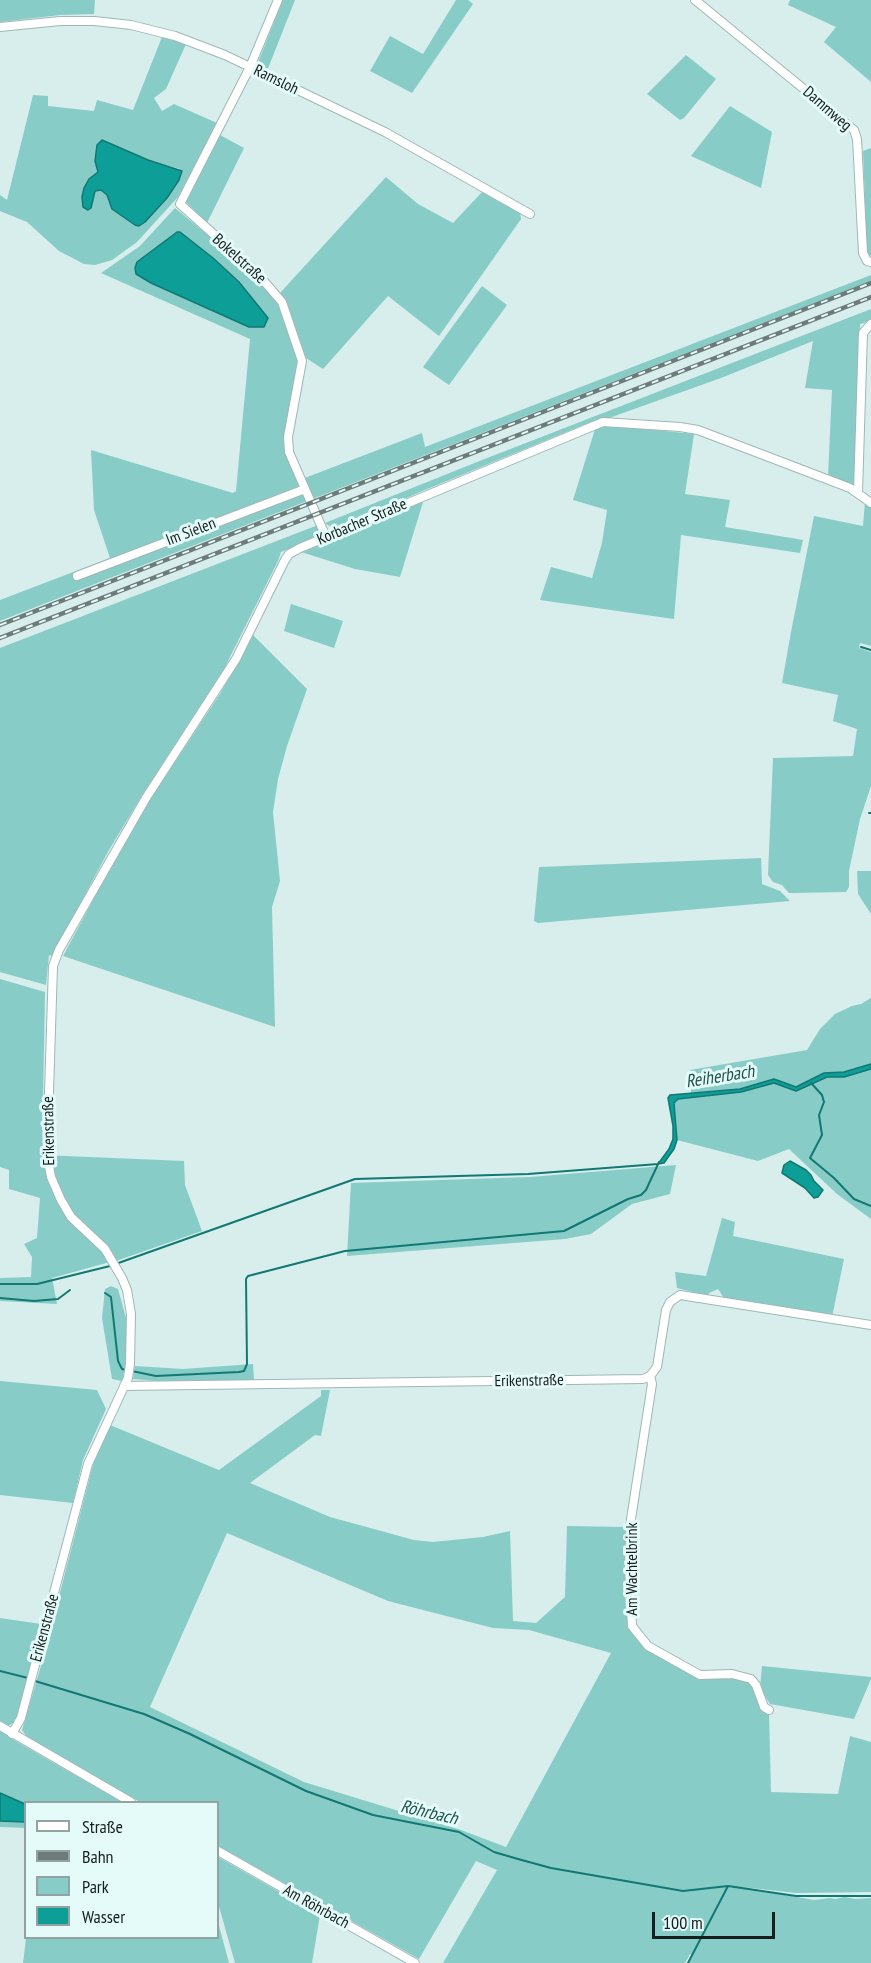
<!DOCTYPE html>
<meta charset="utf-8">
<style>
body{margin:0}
#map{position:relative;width:871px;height:1963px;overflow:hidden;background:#d7eeec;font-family:"PT Sans Narrow",sans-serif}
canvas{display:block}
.legend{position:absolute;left:24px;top:1801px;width:195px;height:138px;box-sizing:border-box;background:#e4fbf9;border:2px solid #92a3a1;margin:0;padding:8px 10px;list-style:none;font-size:18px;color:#171f1e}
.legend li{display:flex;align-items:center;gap:12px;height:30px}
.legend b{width:30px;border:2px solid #92a3a1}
.scale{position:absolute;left:652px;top:1912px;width:123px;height:27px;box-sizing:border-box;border:3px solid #171f1e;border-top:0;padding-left:8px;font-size:18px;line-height:21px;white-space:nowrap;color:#171f1e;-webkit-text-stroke:4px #e4fbf9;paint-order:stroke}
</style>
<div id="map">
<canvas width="871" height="1963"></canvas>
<ul class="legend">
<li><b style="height:8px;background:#fff"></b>Straße</li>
<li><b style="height:8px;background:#6d7c7a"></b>Bahn</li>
<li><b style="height:16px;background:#88ccc7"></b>Park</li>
<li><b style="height:16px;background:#0e9e98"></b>Wasser</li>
</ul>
<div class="scale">100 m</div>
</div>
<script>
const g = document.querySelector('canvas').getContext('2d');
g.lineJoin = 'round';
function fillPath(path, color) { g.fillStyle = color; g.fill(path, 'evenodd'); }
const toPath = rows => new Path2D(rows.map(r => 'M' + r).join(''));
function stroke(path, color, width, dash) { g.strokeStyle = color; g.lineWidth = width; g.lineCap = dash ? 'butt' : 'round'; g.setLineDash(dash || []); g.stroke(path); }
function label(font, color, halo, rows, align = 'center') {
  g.font = font + ' "PT Sans Narrow",sans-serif'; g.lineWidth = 6; g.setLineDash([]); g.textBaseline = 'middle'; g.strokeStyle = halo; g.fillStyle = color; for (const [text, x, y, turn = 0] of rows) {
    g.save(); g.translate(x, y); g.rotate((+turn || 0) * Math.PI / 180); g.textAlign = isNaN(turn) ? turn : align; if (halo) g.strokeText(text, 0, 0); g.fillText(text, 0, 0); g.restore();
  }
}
fillPath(toPath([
 [0,0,95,0,94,14,60,15,0,22],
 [283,0,295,0,267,71,262,69,259,60],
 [456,0,468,0,473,4,412,93,370,71,390,36,423,54],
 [790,0,871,0,871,82,824,42,836,27,788,5],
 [162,37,186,44,166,89,154,98,162,111,174,104,217,123,178,197,137,242,112,260,95,265,84,264,59,251,27,222,0,211,0,195,7,200,33,95,48,96,48,106,94,111,97,100,133,110],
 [102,140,148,160,180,169,109,203,107,195,101,190,95,191,91,200,89,179,98,172,95,161,97,145],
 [686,55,716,79,684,118,680,120,647,94],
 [730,106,772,132,761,188,691,156],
 [220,135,244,148,207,223,186,202],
 [871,148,871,257,867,252,863,151],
 [386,177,418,204,453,223,483,191,520,212,521,219,439,336,388,296,323,369,306,358,288,306,280,293],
 [175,208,238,260,265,287,278,304,298,361,285,430,286,454,297,481,422,433,425,447,871,275,871,281,0,621,0,600,110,558,94,510,91,450,233,493,236,491,250,339,101,273,140,246],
 [177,232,180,232,213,258,239,282,268,318,159,247],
 [482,286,507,305,449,385,423,367],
 [871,309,871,321,860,324,857,487,828,476,832,390,805,388,813,341,721,378,609,418,604,418,588,423,420,492,335,530,325,523,482,460],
 [607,425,694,434,685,494,730,500,725,527,803,540,800,553,681,535,674,619,540,600,551,567,592,578,602,543,607,510,573,500,596,426],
 [424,499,400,577,355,569,301,552,361,529],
 [865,501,871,506,871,646,860,643,859,648,871,652,871,786,860,819,849,871,849,887,846,892,794,893,789,893,782,885,773,882,768,875,773,758,853,756,857,729,833,721,838,695,782,683,791,632,814,516,863,526],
 [318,525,318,535,312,540,281,552,278,561,224,669,141,797,109,850,52,956,49,955,46,985,0,972,0,648],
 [291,604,343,621,334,648,284,631],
 [253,635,307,689,287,746,278,779,273,812,280,881,272,907,275,1027,63,956,118,854,149,801,220,694],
 [761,858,762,884,780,891,790,901,538,923,534,921,539,867],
 [857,871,871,871,871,914,858,894],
 [0,979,45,992,42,1155,184,1161,185,1185,202,1231,116,1261,108,1247,103,1252,110,1262,52,1278,57,1304,0,1301,0,1278,31,1277,32,1257,24,1244,37,1238,40,1198,9,1189,9,1170,0,1167],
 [871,998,871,1219,837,1194,789,1149,758,1161,677,1140,674,1103,678,1099,741,1092,774,1083,782,1086,796,1087,774,1079,740,1089,691,1093,690,1070,807,1050,820,1029,835,1014,852,1006,861,1004],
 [676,1165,670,1194,632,1204,591,1234,565,1239,347,1256,351,1183,530,1177],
 [722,1218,735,1222,733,1236,844,1259,832,1317,724,1298,718,1289,709,1293,708,1296,677,1288,675,1272,706,1276],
 [111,1286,118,1289,126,1318,126,1363,122,1381,112,1379,102,1318,105,1289],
 [253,1364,254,1380,157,1381,133,1379,135,1366,183,1369],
 [0,1381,97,1390,106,1409,83,1460,73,1503,0,1495],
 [321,1390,330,1390,321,1436,315,1435,250,1483,330,1517,414,1540,433,1542,483,1537,510,1531,513,1621,536,1623,565,1597,567,1526,626,1527,625,1598,628,1627,646,1648,699,1678,731,1677,749,1681,755,1687,769,1713,771,1792,838,1794,850,1736,871,1742,871,1892,796,1893,742,1887,814,1900,830,1898,835,1899,845,1897,855,1899,871,1898,871,1963,688,1963,692,1955,690,1954,685,1963,443,1963,497,1870,476,1861,419,1959,218,1846,218,1802,140,1802,29,1740,22,1730,41,1666,93,1465,110,1425,219,1470,321,1396],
 [227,1533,388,1601,493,1628,529,1630,611,1653,506,1847,461,1830,304,1782,150,1707],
 [0,1618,41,1624,16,1721,8,1726,0,1721],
 [762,1666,871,1677,871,1679,854,1719,770,1704,760,1688],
 [0,1731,17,1742,122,1802,26,1802,25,1828,0,1827],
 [218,1857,320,1915,312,1963,235,1963,218,1903],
 [218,1922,229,1963,23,1963,26,1938,218,1938]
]), '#88ccc7');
const water = toPath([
 [102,140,148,160,182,171,179,180,167,198,145,222,139,226,135,225,112,209,107,195,101,190,95,191,91,208,88,210,83,207,82,197,84,188,89,179,98,172,95,161,97,145,102,140],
 [177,232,180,232,213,258,239,282,268,318,264,327,249,327,151,283,136,274,135,268,137,262,177,232],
 [871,1064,871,1069,844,1077,827,1077,796,1091,774,1083,741,1092,678,1099,674,1103,677,1140,674,1149,664,1163,658,1164,669,1149,673,1139,673,1126,668,1098,670,1095,740,1089,774,1079,796,1087,824,1073,844,1072,871,1064],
 [790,1161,806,1170,811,1175,814,1181,823,1190,818,1197,814,1198,805,1188,782,1173,784,1165,790,1161],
 [0,1793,25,1804,25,1822,0,1821,0,1793]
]);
fillPath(water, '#0e9e98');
stroke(water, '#117873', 1.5);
stroke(toPath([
 [861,647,871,650],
 [869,813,871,813],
 [811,1083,822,1095,824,1102,819,1115,822,1135,810,1158,834,1178,854,1199,871,1206],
 [0,1284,37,1284,110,1266,355,1179,528,1174,658,1164],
 [105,1293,111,1297,118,1361,122,1369,156,1376,239,1372,244,1371,247,1364,246,1279,248,1276,345,1251,564,1231,628,1199,641,1195,646,1190,659,1162],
 [0,1298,34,1301,58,1299,70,1290],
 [0,1671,28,1678],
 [35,1681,144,1714,190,1734,306,1791,373,1815,459,1832,494,1852,518,1859,551,1868,683,1891,728,1886,796,1896,871,1896],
 [688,1963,728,1886]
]), '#117873', 2);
const minor = toPath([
 [278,0,250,67,180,204,257,273,282,302,302,361,288,437,289,452,326,537],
 [695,0,854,130,857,139,863,253,867,261,871,262],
 [0,27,60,21,94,21,131,25,175,36,225,55,385,132,530,214],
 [858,492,863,333,871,324],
 [77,576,305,489],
 [650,1376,652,1384,631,1519,629,1565,632,1626,648,1646,700,1675,732,1674,751,1679,756,1685,764,1707,769,1710],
 [124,1386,643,1379,650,1376,657,1367,666,1310,670,1302,680,1295,871,1325],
 [0,1726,131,1802],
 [12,1734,21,1718,88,1464,128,1378,130,1364,131,1314,127,1290,122,1278,105,1249,71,1217,61,1200,51,1177,47,1155,53,966,59,950,146,798,236,659,285,560,289,554,300,548,603,422,680,427,698,430,850,488,871,503],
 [218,1851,415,1963]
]);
stroke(minor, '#a0b7b5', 10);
stroke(minor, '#fff', 8);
const rail = toPath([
 [0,625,871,283],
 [0,638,871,297]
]);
stroke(rail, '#6d7c7a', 4.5);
stroke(rail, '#e4fbf9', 2, [7]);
label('16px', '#171f1e', '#e4fbf9', [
 ["Ramsloh",276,80,26],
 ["Dammweg",827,109,41],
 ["Bokelstraße",239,259,42],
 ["Korbacher Straße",362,522,-23],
 ["Im Sielen",191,532,-21],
 ["Erikenstraße",49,1131,-91],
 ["Erikenstraße",529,1381,-1],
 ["Am Wachtelbrink",632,1569,-90],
 ["Erikenstraße",45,1628,-75],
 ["Am Röhrbach",316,1907,29]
]);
label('italic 18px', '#205350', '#e4fbf9', [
 ["Reiherbach",720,1077,-9],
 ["Röhrbach",429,1813,13]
]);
</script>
